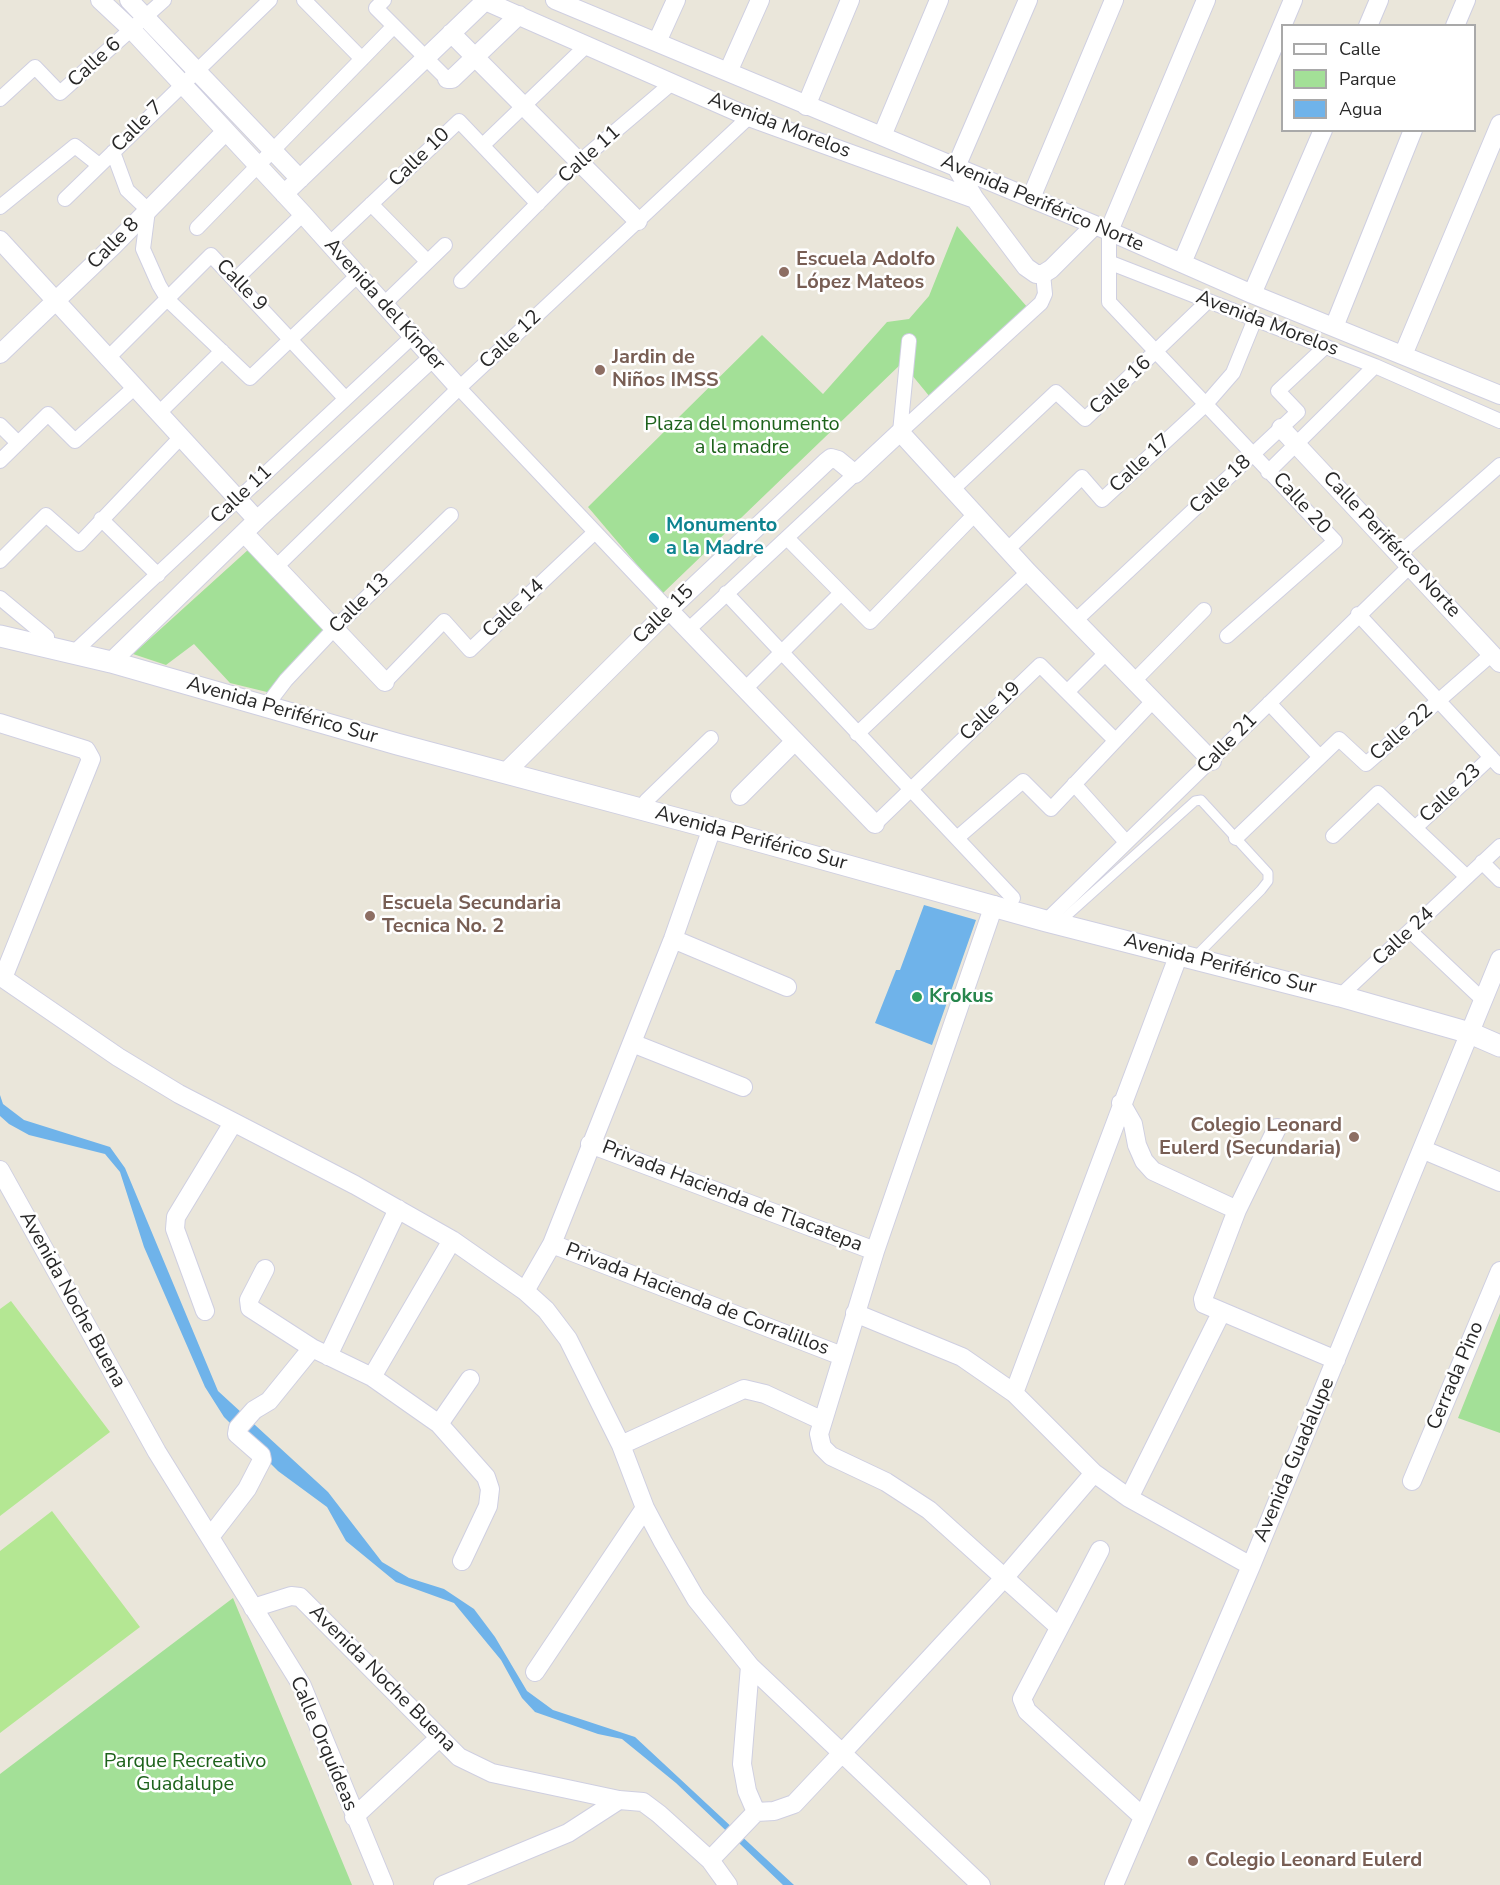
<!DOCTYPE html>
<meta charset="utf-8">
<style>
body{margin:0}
#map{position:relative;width:1500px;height:1885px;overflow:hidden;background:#eae6da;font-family:"Nunito Sans",sans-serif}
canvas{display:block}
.legend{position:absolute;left:1281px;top:24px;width:195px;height:108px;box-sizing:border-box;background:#fff;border:2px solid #a9a9a9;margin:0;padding:8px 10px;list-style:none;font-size:18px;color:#282828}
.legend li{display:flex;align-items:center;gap:12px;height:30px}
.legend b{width:30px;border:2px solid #a9a9a9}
</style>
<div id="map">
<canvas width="1500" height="1885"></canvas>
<ul class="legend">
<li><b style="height:8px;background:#fff"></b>Calle</li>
<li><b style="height:16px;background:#a3e097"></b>Parque</li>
<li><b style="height:16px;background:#6fb3ea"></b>Agua</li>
</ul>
</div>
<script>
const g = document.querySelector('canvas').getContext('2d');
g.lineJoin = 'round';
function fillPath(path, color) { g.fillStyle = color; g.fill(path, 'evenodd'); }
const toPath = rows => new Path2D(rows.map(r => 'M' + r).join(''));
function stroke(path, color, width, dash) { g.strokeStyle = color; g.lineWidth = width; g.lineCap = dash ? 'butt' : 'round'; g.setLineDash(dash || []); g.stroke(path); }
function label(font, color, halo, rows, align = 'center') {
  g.font = font + ' "Nunito Sans",sans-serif'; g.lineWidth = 5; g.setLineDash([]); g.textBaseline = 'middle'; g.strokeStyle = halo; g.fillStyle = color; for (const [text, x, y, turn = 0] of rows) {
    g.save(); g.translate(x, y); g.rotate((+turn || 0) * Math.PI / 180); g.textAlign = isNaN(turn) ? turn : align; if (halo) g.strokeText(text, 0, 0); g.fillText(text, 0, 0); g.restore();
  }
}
fillPath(toPath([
 [957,226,1028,308,930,397,902,363,662,594,588,507,762,335,823,394,887,322,909,319,929,296],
 [249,549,326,630,271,693,230,683,194,644,166,665,133,654],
 [1500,1313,1500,1433,1458,1418],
 [233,1598,352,1885,0,1885,0,1774]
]), '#a3e097');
fillPath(toPath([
 [11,1301,110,1432,0,1516,0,1309],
 [52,1511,140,1627,0,1733,0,1551]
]), '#b4e793');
fillPath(toPath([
 [924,905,976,920,932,1045,875,1023,896,970,900,970],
 [0,1095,3,1104,24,1120,110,1147,125,1168,218,1391,328,1492,382,1562,409,1578,444,1589,474,1609,495,1637,527,1691,553,1710,635,1737,794,1885,783,1885,676,1783,622,1739,598,1734,535,1712,522,1698,501,1660,454,1603,396,1582,346,1541,327,1507,278,1471,224,1417,205,1387,144,1247,120,1172,105,1154,29,1135,9,1124,0,1116]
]), '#6fb3ea');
const service = toPath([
 [1060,922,1195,801,1201,800,1268,873,1268,881,1261,890,1195,957]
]);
const pedestrian = toPath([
 [304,0,362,59],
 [384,0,376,8,447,79],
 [0,99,35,67,60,93,164,0],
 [483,145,587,45],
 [113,152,127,190,148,210,143,249,159,285,168,300,250,378,357,276],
 [65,199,270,0],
 [371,204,427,261],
 [0,207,75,146,99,165],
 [197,228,394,26],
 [1109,231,1109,302,1335,541,1227,636],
 [329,244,459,121,538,204],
 [1111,263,1375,366,1500,421],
 [236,279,303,214],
 [461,281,579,162,672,83],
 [383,305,445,245],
 [107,359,211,255,345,398],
 [459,388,669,610],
 [158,414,222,351],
 [0,425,17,442],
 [900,432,1041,303,1045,294,1043,274],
 [900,432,909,341],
 [0,461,48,414,75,441,134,388],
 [1268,472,1375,366],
 [953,489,1056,392,1085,419,1208,301],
 [101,519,158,575],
 [787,538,870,622,976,513],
 [1008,549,1082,477,1102,500,1206,404,1233,373,1255,319],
 [1399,554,1500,465],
 [0,561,46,515,79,544,180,438],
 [276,567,459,388,749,117],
 [726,593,1013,898],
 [0,598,47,637,48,648],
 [1358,614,1500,767],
 [1075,621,1298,412,1278,391,1325,347],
 [688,630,855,474],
 [72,654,412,337],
 [1134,681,1204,610],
 [385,682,444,621,470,650,595,532],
 [745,689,840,594],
 [1067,692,1106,653],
 [273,697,286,680,334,629,451,515],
 [1269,703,1319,756],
 [857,734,1028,572],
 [1074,784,1126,842],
 [646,801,711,738],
 [875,824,1040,665,1115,740],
 [1415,828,1491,757],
 [1333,836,1378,793,1467,877],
 [957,838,1023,781,1051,809,1153,701],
 [1236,838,1339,739,1366,764,1492,654],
 [1482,862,1500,880],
 [1046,921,1410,566],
 [1411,932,1483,1000],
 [1340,996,1500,846]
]);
const minor = toPath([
 [100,0,132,30,303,214,459,388],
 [129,0,300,179],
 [483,0,749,117,975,199],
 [555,0,1095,225,1252,294,1500,395],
 [1028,0,956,167,975,199,1026,267,1036,274,1043,274,1051,269,1095,225],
 [1368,26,1379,0],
 [1455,26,1466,0],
 [451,33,638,221],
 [657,42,676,0],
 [728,72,760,0],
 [447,79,452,79,519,15],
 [806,106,850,0],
 [882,136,939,0],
 [284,194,485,1],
 [1031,198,1114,0],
 [1109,231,1206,0],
 [0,240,257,520],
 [1182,263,1293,0],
 [1252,294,1323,130],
 [1334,327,1413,130],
 [0,354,114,245,226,131],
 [1403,355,1500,124],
 [1281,428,1500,663],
 [244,533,385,682],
 [669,610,875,824],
 [111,662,257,520,431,359],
 [0,723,86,750,91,759,3,978],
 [506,772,669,610,826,462,831,458,838,460,855,474,900,432,1028,572,1212,761],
 [740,796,795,741],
 [994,905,875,1251,819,1434,822,1447,831,1456,886,1482,929,1510,1059,1627],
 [673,939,787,987],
 [0,976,118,1057,179,1094,355,1185,452,1240,525,1291,546,1310,568,1339,621,1445,645,1508,663,1542,696,1599,750,1666,742,1764,747,1791,756,1812,710,1860],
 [632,1043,743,1087],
 [1121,1103,1133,1124,1137,1145,1144,1161,1153,1171,1237,1210,1203,1299,1204,1304,1336,1360],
 [590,1144,875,1251],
 [1424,1150,1500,1182],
 [0,1170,157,1452,302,1686,384,1885],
 [1237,1210,1277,1128],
 [552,1244,842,1356],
 [265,1269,249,1300,250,1308,312,1348,372,1377,439,1424,486,1477,490,1489,488,1506,462,1561],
 [525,1291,552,1244,673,939,712,828],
 [205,1311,175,1229,176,1217,233,1123],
 [855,1313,962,1357,1014,1393,1094,1473,1129,1498,1251,1566],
 [328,1356,398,1209],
 [372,1377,452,1240],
 [1014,1393,1179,954],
 [439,1424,470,1379],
 [621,1445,744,1389,765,1394,823,1421],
 [1412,1481,1500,1271],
 [1129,1498,1221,1313],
 [210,1537,247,1489,262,1460,261,1455,237,1434,238,1428,254,1410,269,1401,312,1348],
 [1100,1550,1022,1699,1027,1711,1143,1817],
 [253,1608,291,1596,300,1597,459,1757,492,1773,619,1800,643,1802,659,1814,710,1860,728,1885],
 [750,1666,842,1753,1005,1577,1094,1473],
 [535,1672,645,1508],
 [756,1812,774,1811,794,1804,842,1753,981,1885],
 [354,1817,439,1738],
 [443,1885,568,1833,619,1800],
 [1114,1885,1251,1566,1500,959]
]);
const tertiary = toPath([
 [0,636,111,662,397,744,712,828,1046,921,1340,996,1470,1033,1500,1046]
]);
stroke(service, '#cfcfe1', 11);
stroke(pedestrian, '#cfcfe1', 16);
stroke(minor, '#cfcfe1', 20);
stroke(tertiary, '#cfcfe1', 23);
stroke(service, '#fff', 9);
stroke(pedestrian, '#fff', 14);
stroke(minor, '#fff', 18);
stroke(tertiary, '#fff', 21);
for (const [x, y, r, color] of [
 [784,272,6,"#8d6e63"],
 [600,370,6,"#8d6e63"],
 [654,538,6,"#0f9aa8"],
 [370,916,6,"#8d6e63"],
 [917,997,6,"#2e9e5b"],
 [1354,1137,6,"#8d6e63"],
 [1193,1861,6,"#8d6e63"]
]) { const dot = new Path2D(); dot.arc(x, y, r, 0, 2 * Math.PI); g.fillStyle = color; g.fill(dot); stroke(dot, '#fff', 2); }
label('20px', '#282828', '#fff', [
 ["Calle 6",95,63,-42],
 ["Avenida Morelos",779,126,21],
 ["Calle 7",138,127,-45],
 ["Calle 11",590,155,-42],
 ["Calle 10",420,158,-44],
 ["Avenida Periférico Norte",1042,204,23],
 ["Calle 8",114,244,-45],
 ["Calle 9",241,286,46],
 ["Avenida del Kinder",384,305,48],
 ["Avenida Morelos",1267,324,21],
 ["Calle 12",511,340,-43],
 ["Calle 16",1121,386,-43],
 ["Calle 17",1141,464,-43],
 ["Calle 18",1221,485,-43],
 ["Calle 11",242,495,-43],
 ["Calle 20",1301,504,48],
 ["Calle Periférico Norte",1391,545,47],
 ["Calle 13",360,604,-45],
 ["Calle 14",514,609,-43],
 ["Calle 15",664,615,-44],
 ["Avenida Periférico Sur",282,711,16],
 ["Calle 19",991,712,-44],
 ["Calle 22",1402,733,-41],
 ["Calle 21",1228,744,-45],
 ["Calle 23",1451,794,-43],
 ["Avenida Periférico Sur",751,839,15],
 ["Calle 24",1404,937,-43],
 ["Avenida Periférico Sur",1220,965,14],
 ["Privada Hacienda de Tlacatepa",732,1197,21],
 ["Avenida Noche Buena",72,1300,61],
 ["Privada Hacienda de Corralillos",697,1300,21],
 ["Cerrada Pino",1456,1376,-67],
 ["Avenida Guadalupe",1295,1460,-67],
 ["Avenida Noche Buena",382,1679,45],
 ["Calle Orquídeas",323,1744,67]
]);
label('bold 20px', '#785e54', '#fff', [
 ["Escuela Adolfo",796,260],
 ["López Mateos",796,283],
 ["Jardin de",612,358],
 ["Niños IMSS",612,381],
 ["Escuela Secundaria",382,904],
 ["Tecnica No. 2",382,927],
 ["Colegio Leonard",1342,1126,"right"],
 ["Eulerd (Secundaria)",1342,1149,"right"],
 ["Colegio Leonard Eulerd",1205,1861]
], 'left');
label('20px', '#1d621b', '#fff', [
 ["Plaza del monumento",742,425],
 ["a la madre",742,448],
 ["Parque Recreativo",185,1762],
 ["Guadalupe",185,1785]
]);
label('bold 20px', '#0d838f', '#fff', [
 ["Monumento",666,526],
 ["a la Madre",666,549]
], 'left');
label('bold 20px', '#27864d', '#fff', [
 ["Krokus",929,997]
], 'left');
</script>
